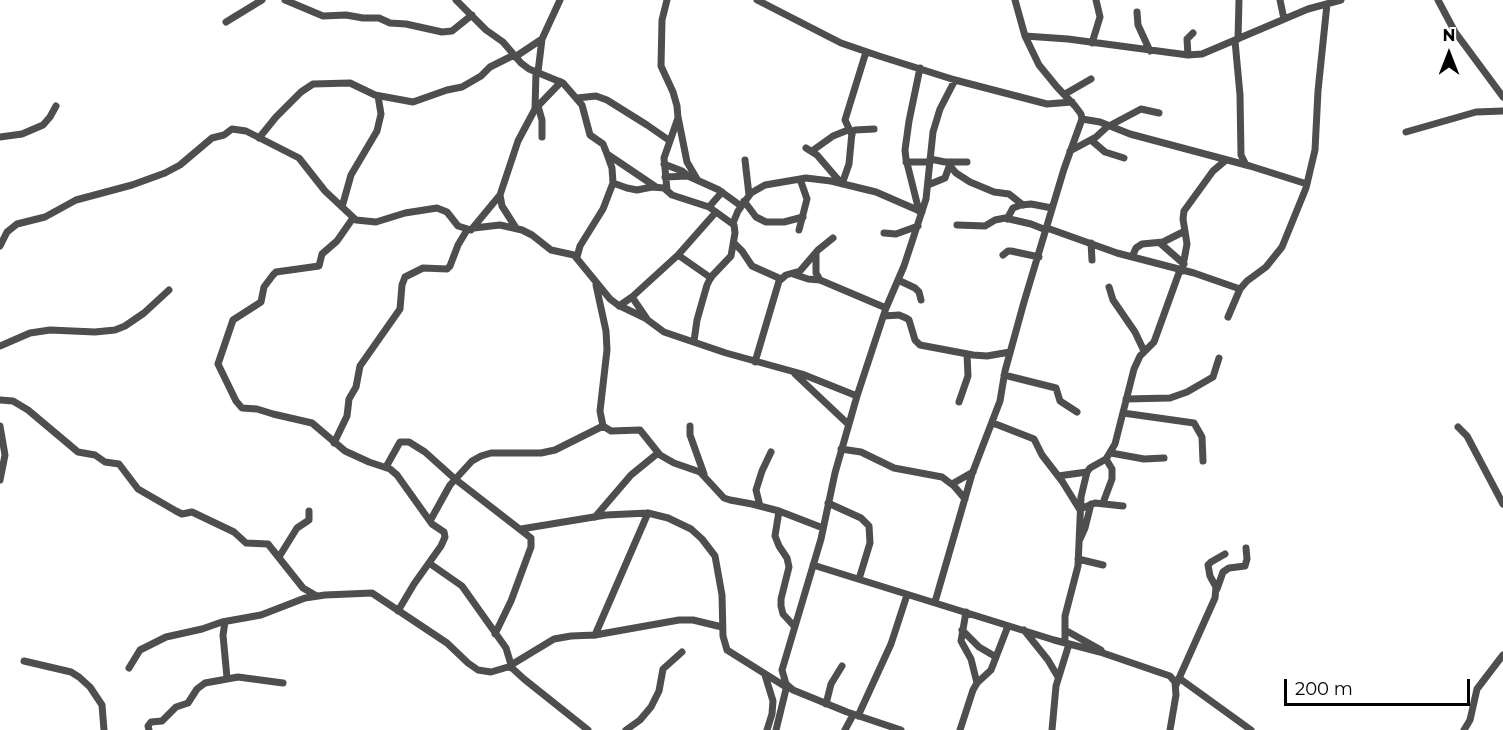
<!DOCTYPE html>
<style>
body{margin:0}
#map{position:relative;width:1503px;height:730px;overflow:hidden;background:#fff;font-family:Montserrat,sans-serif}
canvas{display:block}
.north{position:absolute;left:1419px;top:24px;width:60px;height:60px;-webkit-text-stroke:4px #fff;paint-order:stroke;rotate:0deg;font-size:16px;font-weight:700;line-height:24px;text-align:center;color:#000}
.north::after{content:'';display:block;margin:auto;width:21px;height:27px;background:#000;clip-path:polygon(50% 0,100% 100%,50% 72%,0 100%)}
.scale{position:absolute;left:1284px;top:679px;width:186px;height:27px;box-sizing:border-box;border:3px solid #000;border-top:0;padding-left:8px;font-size:18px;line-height:21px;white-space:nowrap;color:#000;-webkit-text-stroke:4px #fff;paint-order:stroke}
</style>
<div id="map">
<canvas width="1503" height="730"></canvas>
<div class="north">N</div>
<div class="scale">200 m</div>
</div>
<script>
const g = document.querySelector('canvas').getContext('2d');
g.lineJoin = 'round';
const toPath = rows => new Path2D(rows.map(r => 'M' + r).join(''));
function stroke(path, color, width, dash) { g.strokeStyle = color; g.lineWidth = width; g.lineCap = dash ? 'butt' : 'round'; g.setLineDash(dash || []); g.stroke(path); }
stroke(toPath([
 [285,0,323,16,346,15,363,18,379,18,390,23,406,24,442,32,452,31,472,15],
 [456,0,486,30,503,42,521,63,529,69,563,83,582,105,590,135,603,144,607,154,656,187],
 [757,0,841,43,879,56,955,80,1047,104,1072,102],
 [1280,0,1284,19],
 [1438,0,1455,32,1503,97],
 [1137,12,1138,25,1150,51],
 [226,22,262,0],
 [1025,36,1068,39,1188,55,1202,54,1308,9,1341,0],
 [1238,39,1239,0],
 [1235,41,1240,95,1241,155,1246,165],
 [1092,43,1100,17,1096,0],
 [1188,55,1187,39,1193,33],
 [515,57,542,39],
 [538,72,542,39,560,0],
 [1065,94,1091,79],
 [577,98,596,96,607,100,647,125,670,141],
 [538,106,542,120,542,137],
 [535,109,561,82],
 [678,117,687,162,697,179],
 [1082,119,1100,122,1130,134,1250,166,1307,184],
 [1109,126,1141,109,1159,113],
 [1406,132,1476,112,1503,111],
 [852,135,845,120,866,52],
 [0,137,22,134,43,125,50,117,56,106],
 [259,138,276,117,301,92,313,84,350,83,375,95,413,102,447,90,462,87,481,76,490,67,514,55],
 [1091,140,1105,152,1124,158],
 [806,148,817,155,841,183],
 [812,151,833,136,848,130],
 [1070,151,1096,137,1108,126],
 [930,159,945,162,967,162],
 [745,160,749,195],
 [906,162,930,162],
 [664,164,682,171,688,176],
 [950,166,956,173,970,182,994,192,1009,194,1023,205],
 [665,177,688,176,719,190,741,206],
 [613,183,627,188,637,190,652,187,664,188,672,195,709,207,734,225,735,233,731,256,711,277,707,285,697,320,694,341],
 [842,184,849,164,852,132,855,130,874,129],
 [928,185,945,178,950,164],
 [667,190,664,158,678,118,677,106,673,92,661,66,662,20,667,0],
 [744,201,756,217,766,222,784,222,803,217],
 [342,207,351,175,377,131,381,114,378,96],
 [709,207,722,192],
 [919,211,906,159,905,150,909,121,920,68],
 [353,218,337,241,322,254,319,266,276,272,273,275,264,287,261,302,233,320,218,364,236,401,242,408,257,409,273,414,312,423,345,451,369,462,390,469,397,475,432,524,444,532,445,537,441,546,414,584,398,611],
 [1007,219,1013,208,1021,205,1031,204,1052,208],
 [733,223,738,211,751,193,765,185,806,178,831,181,876,192,922,212],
 [957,225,985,226,995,220,1005,218,1031,224,1046,230],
 [474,228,500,225,522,230,532,235,551,250,574,255,610,299,618,305,645,318,664,332,726,353,802,374,857,396],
 [516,228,502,206,500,195,518,141,535,109,536,72],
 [1047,228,1117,253,1194,273,1240,289],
 [799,230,807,199,800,179],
 [884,233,896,234,918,226],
 [734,243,742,251,752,266,781,279],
 [1091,243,1092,260],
 [1160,243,1184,264],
 [0,246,7,232,17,224,45,217,76,200,132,185,165,173,180,165,212,138,224,135,232,129,246,131,299,158,325,191,356,220,376,222,405,213,437,208,447,212,458,226,471,230,500,195],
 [816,253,816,273,820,280],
 [678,255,711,278],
 [1003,255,1008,251,1011,251,1039,257],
 [577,257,580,246,603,209,613,183,612,168,607,154],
 [1132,257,1136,248,1142,244,1163,242,1185,231],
 [1182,271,1187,244,1183,219,1184,211,1213,171,1226,160],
 [793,274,808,279,820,280,886,308],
 [898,280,915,288,919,292,921,300],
 [596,285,606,331,607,350,600,411,603,426,611,431,640,430,660,455,674,463,700,472,724,498,730,500,752,504,779,511,823,528],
 [1109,287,1113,300,1135,332,1144,351],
 [632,297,647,319],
 [619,306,632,297,678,255,716,212],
 [884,316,899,315,906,318,909,320,915,340,920,345,973,355,987,356,1010,352],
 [1228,317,1240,289,1247,281,1266,267,1282,247,1306,188,1315,150,1318,91,1327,4],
 [0,346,30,333,50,330,95,332,115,330,125,326,144,313,169,290],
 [755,362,779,281,786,275,800,271,818,250,833,238],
 [795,374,848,424],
 [1004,375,1056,388,1060,401,1077,412],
 [1126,399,1170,398,1187,392,1213,377,1219,358],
 [0,400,13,401,28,410,78,452,95,455,105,462,119,464,138,489,176,511,182,514,192,512,234,532,246,543,268,544,303,588,315,595],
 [959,402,968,376,967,354],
 [1123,413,1194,423,1202,437,1203,461],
 [993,423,1034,439,1042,455,1062,481,1080,510],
 [0,426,5,455,0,480],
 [690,426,690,435,704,474],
 [1458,427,1467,436,1503,504],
 [334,443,347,416,349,399,356,387,360,366,400,309,402,285,405,277,423,268,447,269,450,266,458,245,467,230],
 [841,449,861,452,894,468,942,477,954,486,965,499],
 [1111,453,1144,459,1164,458],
 [386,467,400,442,409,442,425,452,455,479,531,538,531,547,511,601,495,634],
 [1058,476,1087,472],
 [952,484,973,472],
 [828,503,861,518,869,526,870,543,859,579],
 [1103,503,1112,479,1112,469,1106,459],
 [760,506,756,490,762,471,771,452],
 [1080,509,1095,503,1123,506],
 [779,511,775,536,779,546,787,558,789,567,781,599,781,606,783,614,794,626],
 [595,517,631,475,658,453],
 [430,521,450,485,472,461,481,456,491,453,541,453,555,450,603,426],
 [521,529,606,515,648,513,668,518,691,529,702,539,715,556,722,595,723,636,727,650,786,687],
 [1080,539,1085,528,1091,504],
 [279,557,297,528,309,520,309,511],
 [1078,559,1103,565],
 [429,563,462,586,506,648,512,668],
 [813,565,1054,640,1100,652,1170,676,1175,682,1176,695,1170,730],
 [1217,589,1223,572,1229,568,1245,566,1247,559,1246,548],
 [935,602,972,474,1000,401,1005,371,1024,302,1064,169,1082,119,1081,114,1075,106,1057,87,1039,65,1025,36,1015,0],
 [966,612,961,641,971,659,977,683],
 [225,622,223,635,227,678],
 [962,630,979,647,996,657],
 [1024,630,1048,660,1058,677],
 [1065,630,1101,650],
 [595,635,648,513],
 [1065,642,1065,616,1078,566,1081,497,1087,472,1090,468,1106,459,1115,444,1134,369,1140,356,1154,342,1180,270],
 [24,661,71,672,79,677,90,687,102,705,104,730],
 [511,665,554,639,571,636,595,635,679,620,693,620,722,627],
 [129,668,140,650,166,637,202,629,222,622,261,615,305,598,325,595,372,593,447,643,468,663,478,670,491,672,508,667,512,668,524,679,588,730],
 [765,675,773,701,772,714,767,730],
 [1179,678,1251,730],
 [1176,685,1215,598,1216,587,1210,576,1208,565,1211,562,1225,554],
 [826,704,831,684,842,666],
 [858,716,891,644,907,595],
 [149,730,148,726,151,722,162,721,176,707,188,703,197,689,205,683,238,677,283,683],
 [626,730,640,720,651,707,659,691,663,669,682,652],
 [776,730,787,685],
 [845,730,853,715],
 [901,730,847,712,793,690,786,684,782,670,821,539,835,473,857,396,886,308,904,266,926,199,933,132,940,109,955,80],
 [960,730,973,690,977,683,991,670,1008,626],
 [1052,730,1056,686,1069,644],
 [1464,730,1470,720,1477,689,1503,655]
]), '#4e4e4e', 7);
</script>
